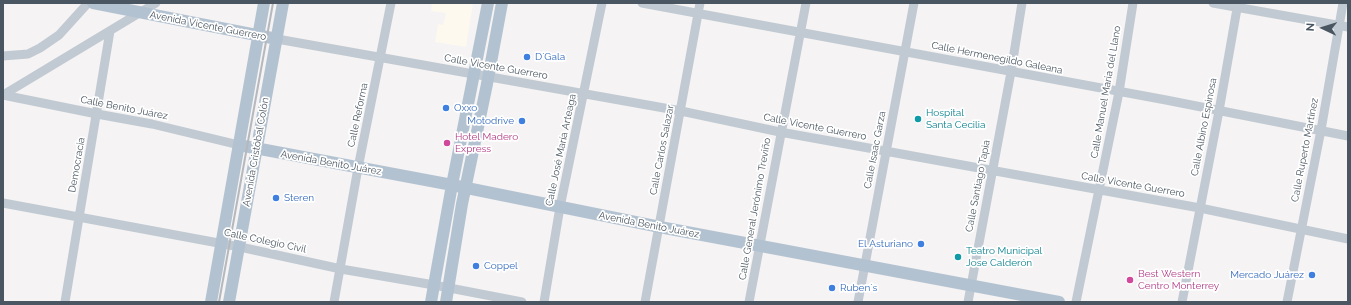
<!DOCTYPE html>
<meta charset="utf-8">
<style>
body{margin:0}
#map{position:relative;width:1351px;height:305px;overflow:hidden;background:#f5f3f3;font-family:Raleway,sans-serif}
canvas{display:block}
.frame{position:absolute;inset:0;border:4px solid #4a5661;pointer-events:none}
.north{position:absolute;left:1303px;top:8px;width:40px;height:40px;-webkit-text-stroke:3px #fff;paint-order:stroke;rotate:274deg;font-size:11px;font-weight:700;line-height:16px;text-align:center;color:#4a5661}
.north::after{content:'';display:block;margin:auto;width:14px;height:18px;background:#4a5661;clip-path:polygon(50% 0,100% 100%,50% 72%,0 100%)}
</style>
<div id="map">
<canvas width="1351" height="305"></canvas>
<div class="frame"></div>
<div class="north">N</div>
</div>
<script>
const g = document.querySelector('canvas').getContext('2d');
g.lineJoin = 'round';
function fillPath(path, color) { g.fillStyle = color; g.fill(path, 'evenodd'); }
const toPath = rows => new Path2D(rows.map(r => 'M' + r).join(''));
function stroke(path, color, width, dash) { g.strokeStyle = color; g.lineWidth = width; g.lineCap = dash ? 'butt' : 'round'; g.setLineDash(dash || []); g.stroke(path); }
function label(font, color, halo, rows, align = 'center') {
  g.font = font + ' Raleway,sans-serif'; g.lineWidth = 3.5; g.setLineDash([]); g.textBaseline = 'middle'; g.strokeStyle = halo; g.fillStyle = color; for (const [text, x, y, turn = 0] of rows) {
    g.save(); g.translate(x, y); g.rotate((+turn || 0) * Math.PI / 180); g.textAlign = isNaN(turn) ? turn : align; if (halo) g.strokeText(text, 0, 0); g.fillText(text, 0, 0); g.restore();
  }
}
fillPath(toPath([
 [432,3,473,3,466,47,435,42,438,24,443,25,446,13,431,11]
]), '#fdf9ef');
stroke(toPath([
 [642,3,1166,100,1348,136],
 [1213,3,1348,27],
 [277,39,681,111,780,132,1200,208,1348,239],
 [3,56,28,54,40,48,59,35,88,3],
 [3,95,97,114,152,124,239,145],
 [3,95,156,3],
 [3,203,240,247,341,269,434,285,522,302],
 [65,302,110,31],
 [334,302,358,168,391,3],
 [544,302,560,207,602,3],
 [645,302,700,3],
 [749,302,806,3],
 [858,302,914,3],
 [968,302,1011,72,1022,3],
 [1076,302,1119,92,1133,3],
 [1182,302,1219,111,1238,3],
 [1287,302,1321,130,1343,3]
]), '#c1cad2', 9);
stroke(toPath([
 [93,3,277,39],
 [239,145,447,184,665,228,1059,302],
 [211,302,264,3],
 [229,302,283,3],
 [431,302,452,185,488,3],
 [446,302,462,204,487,84,502,3]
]), '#b3c2d1', 12);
stroke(toPath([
 [219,302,273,3]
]), '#b5b8bd', 2);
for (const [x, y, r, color] of [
 [527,57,4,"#3f7fe0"],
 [446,108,4,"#3f7fe0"],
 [918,119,4,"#0f9aa8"],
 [522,121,4,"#3f7fe0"],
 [447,143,4,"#d1479c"],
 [276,198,4,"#3f7fe0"],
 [921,244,4,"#3f7fe0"],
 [958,257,4,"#0f9aa8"],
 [476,266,4,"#3f7fe0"],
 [1312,275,4,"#3f7fe0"],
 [1130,280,4,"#d1479c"],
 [832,288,4,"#3f7fe0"]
]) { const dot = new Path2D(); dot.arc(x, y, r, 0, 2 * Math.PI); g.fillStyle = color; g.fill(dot); stroke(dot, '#fff', 1.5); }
label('10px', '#4a5661', '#fff', [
 ["Avenida Vicente Guerrero",208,26,11],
 ["Calle Hermenegildo Galeana",997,58,11],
 ["Calle Vicente Guerrero",496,67,10],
 ["Calle Manuel Maria del Llano",1106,92,-80],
 ["Calle Benito Juárez",124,108,11],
 ["Calle Reforma",358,115,-78],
 ["Calle Vicente Guerrero",815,127,11],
 ["Calle Albino Espinosa",1204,127,-79],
 ["Calle José María Arteaga",561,150,-78],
 ["Calle Carlos Salazar",662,150,-79],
 ["Calle Isaac Garza",875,150,-79],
 ["Calle Ruperto Martínez",1305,150,-79],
 ["Avenida Cristóbal Colón",256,152,-80],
 ["Avenida Benito Juárez",331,163,10],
 ["Democracia",77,165,-80],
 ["Calle Vicente Guerrero",1133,185,10],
 ["Calle Santiago Tapia",978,186,-79],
 ["Calle General Jerónimo Treviño",755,209,-80],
 ["Avenida Benito Juárez",649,225,11],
 ["Calle Colegio Civil",265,241,12]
]);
label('10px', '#366cbe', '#fff', [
 ["D´Gala",535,57],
 ["Oxxo",454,108],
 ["Motodrive",514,121,"right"],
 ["Steren",284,198],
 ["El Asturiano",913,244,"right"],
 ["Coppel",484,266],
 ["Mercado Juárez",1304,275,"right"],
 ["Ruben´s",840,288]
], 'left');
label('10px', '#0d838f', '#fff', [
 ["Hospital",926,113],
 ["Santa Cecilia",926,125],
 ["Teatro Municipal",966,251],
 ["Jose Calderón",966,263]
], 'left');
label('10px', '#b23c85', '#fff', [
 ["Hotel Madero",455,137],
 ["Express",455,149],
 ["Best Western",1138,274],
 ["Centro Monterrey",1138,286]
], 'left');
</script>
